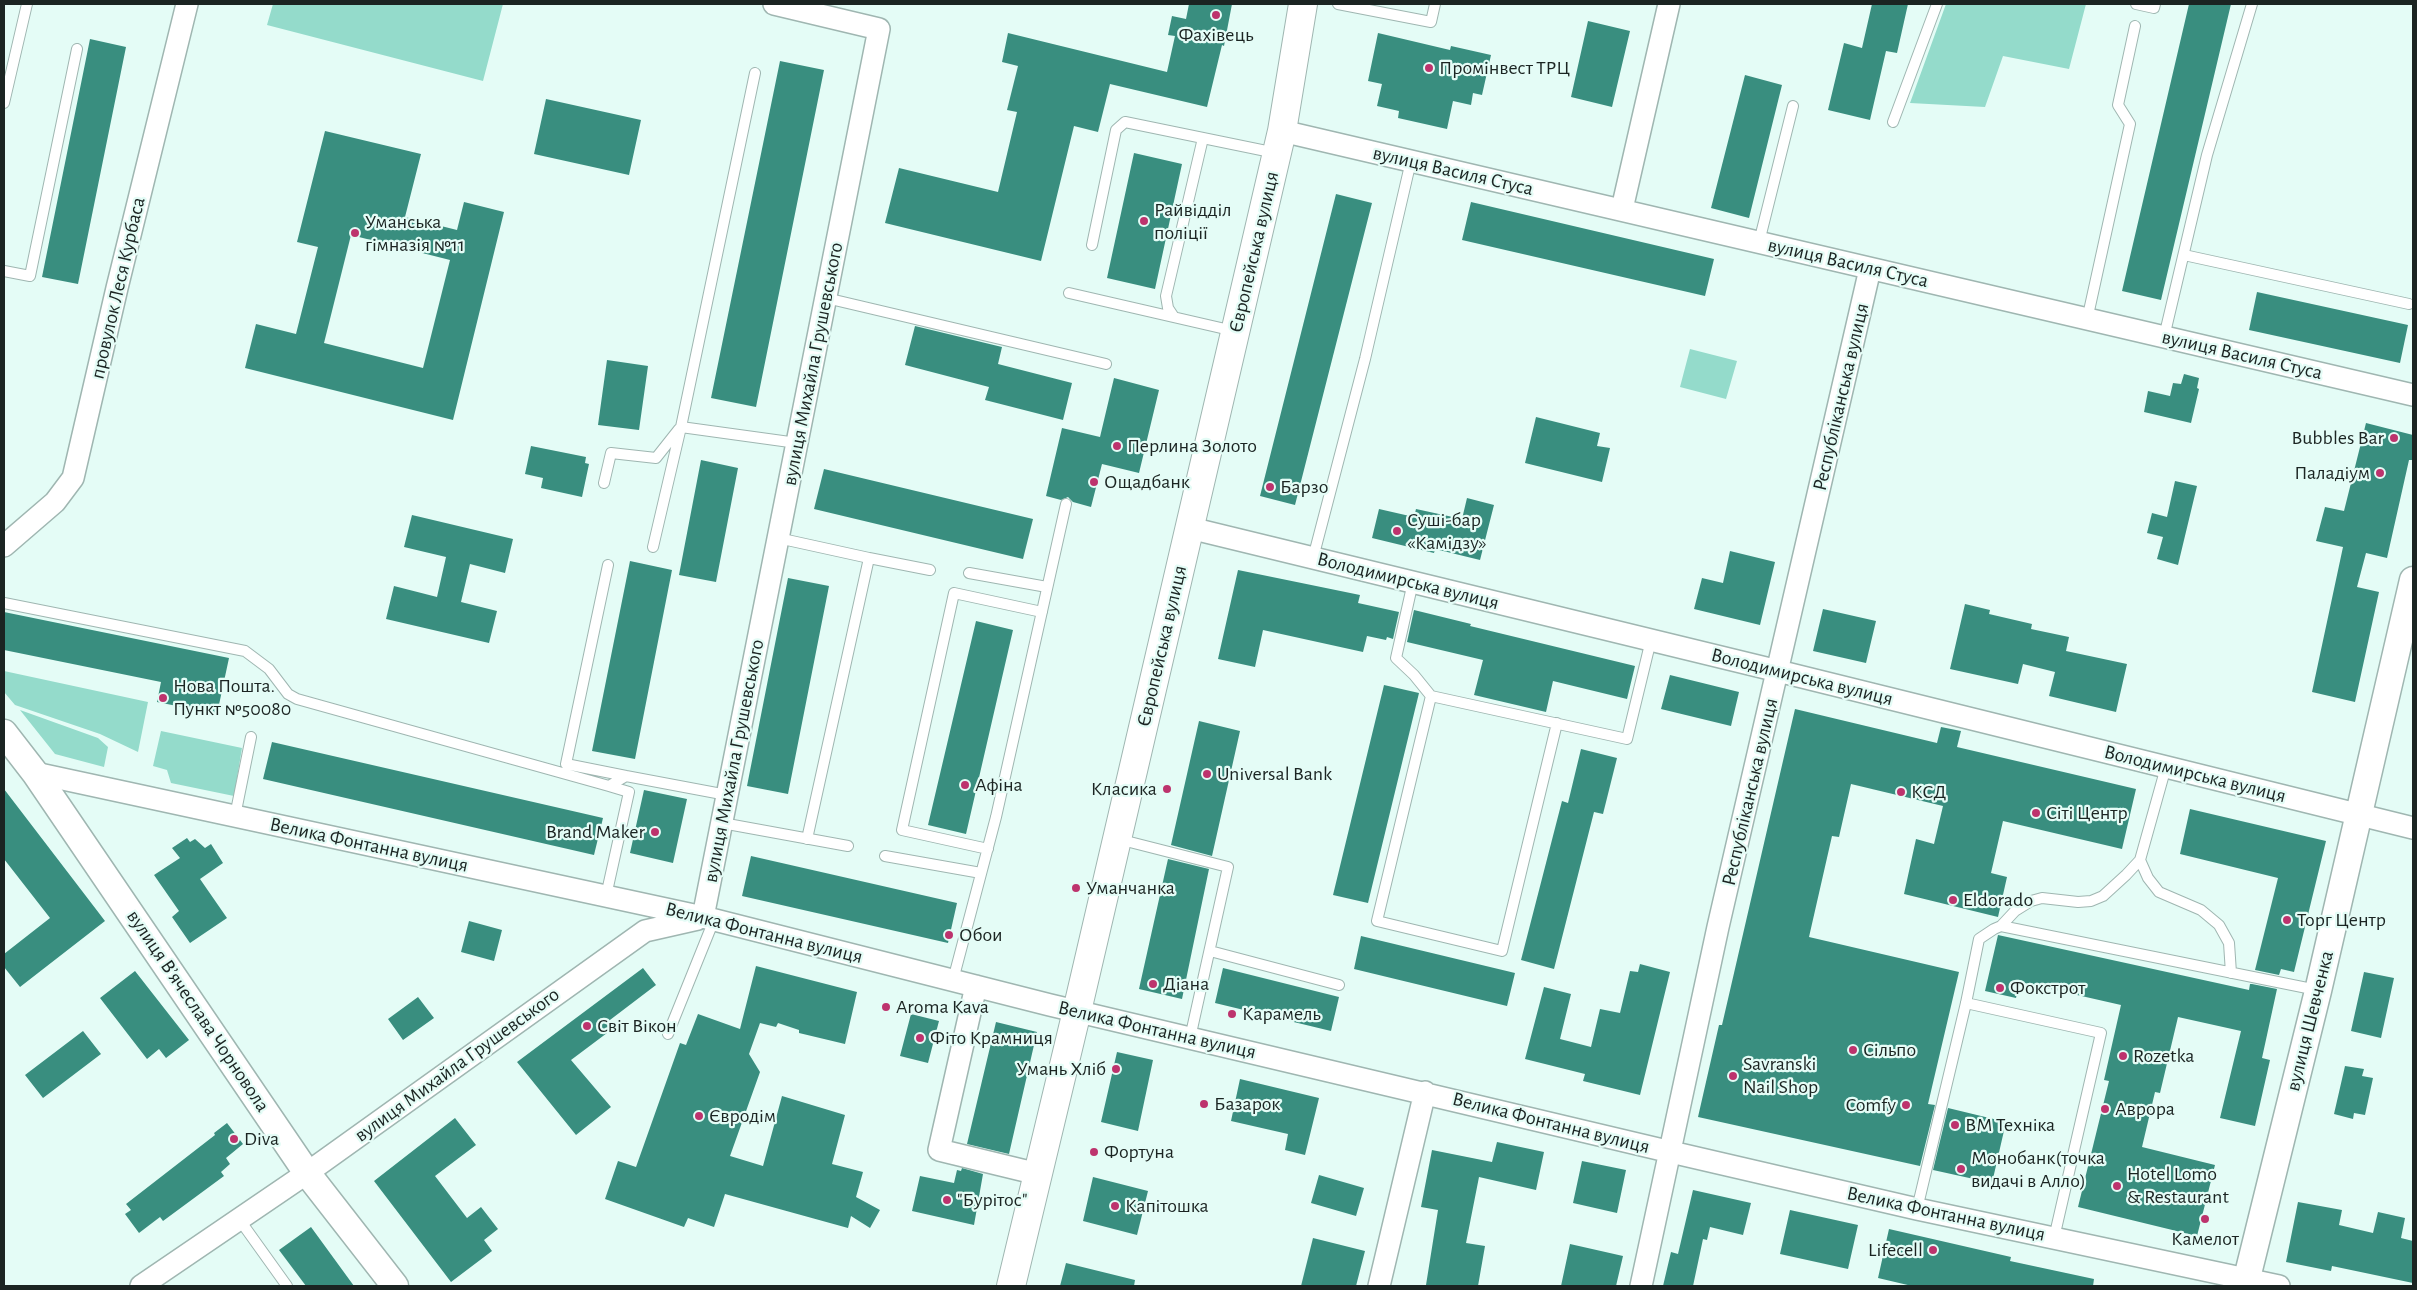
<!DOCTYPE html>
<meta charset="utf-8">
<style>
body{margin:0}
#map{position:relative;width:2417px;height:1290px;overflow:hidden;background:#e4fcf6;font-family:"Alegreya Sans",sans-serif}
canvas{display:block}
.frame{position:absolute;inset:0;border:5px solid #1b2422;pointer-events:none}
</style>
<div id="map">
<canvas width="2417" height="1290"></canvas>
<div class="frame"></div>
</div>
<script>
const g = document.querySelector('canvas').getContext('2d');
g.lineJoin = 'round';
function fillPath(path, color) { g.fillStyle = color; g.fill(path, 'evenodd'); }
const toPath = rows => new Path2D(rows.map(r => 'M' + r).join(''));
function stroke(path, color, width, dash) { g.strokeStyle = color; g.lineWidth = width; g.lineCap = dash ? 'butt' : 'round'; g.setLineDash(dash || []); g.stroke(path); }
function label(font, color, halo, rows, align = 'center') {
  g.font = font + ' "Alegreya Sans",sans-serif'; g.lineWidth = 4.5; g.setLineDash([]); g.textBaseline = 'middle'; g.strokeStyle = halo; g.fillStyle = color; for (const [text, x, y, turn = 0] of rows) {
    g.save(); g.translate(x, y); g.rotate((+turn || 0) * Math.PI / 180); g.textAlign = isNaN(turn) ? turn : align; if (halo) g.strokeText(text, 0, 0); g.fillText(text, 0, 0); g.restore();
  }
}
fillPath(toPath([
 [273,4,503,4,483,81,267,25],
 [1946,4,2086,4,2069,69,2003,56,1985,107,1910,103],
 [1690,349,1737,361,1726,399,1680,387],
 [4,671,148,702,138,752,100,734,15,705,4,692],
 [20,710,98,738,108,747,104,767,55,754],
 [161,731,242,748,234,796,171,783,167,770,153,766]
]), '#94dbcb');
fillPath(toPath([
 [1189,4,1232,4,1224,46,1222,45,1207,107,1110,84,1098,132,1074,126,1041,261,885,223,899,168,998,192,1017,112,1007,110,1018,66,1002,62,1008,33,1167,72,1175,36,1168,35,1172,16,1186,19],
 [1872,4,1908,4,1897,53,1886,51,1870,120,1828,110,1844,43,1862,48],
 [2189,4,2231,4,2161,300,2122,291],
 [1588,21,1630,31,1612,107,1571,97],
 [1378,33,1450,50,1451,46,1491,55,1482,95,1473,93,1471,105,1453,101,1447,129,1398,118,1399,111,1377,106,1382,84,1368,81],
 [90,39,126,47,78,284,42,277],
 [780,61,824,70,756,407,711,398],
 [1745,75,1782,85,1749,218,1711,208],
 [546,99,641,120,629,175,534,154],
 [325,131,421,154,405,217,457,230,464,202,504,212,453,420,245,368,256,324,296,334,318,247,297,242],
 [351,235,450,260,423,368,324,343],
 [1134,153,1182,164,1155,289,1107,278],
 [1336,194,1372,203,1295,505,1260,496],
 [1471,202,1714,259,1705,296,1462,240],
 [2257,292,2408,325,2400,363,2249,330],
 [915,326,1002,347,998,364,1072,383,1063,420,985,400,989,387,905,365],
 [607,360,648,366,639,430,598,425],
 [2184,374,2199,378,2197,388,2199,389,2191,423,2144,412,2148,391,2170,396,2173,383,2181,384],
 [1114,378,1159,390,1139,473,1102,464,1091,507,1073,502,1068,497,1061,500,1046,496,1062,428,1100,437],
 [1536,417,1600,433,1597,446,1610,448,1602,482,1525,463],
 [2366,423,2413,435,2413,460,2409,460,2387,558,2366,553,2357,587,2379,592,2355,702,2312,692,2343,547,2316,541,2325,507,2344,511],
 [531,446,586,457,585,463,589,464,582,497,541,488,543,478,525,474],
 [701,460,738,468,716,582,679,575],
 [824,469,1033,519,1023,559,814,509],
 [2175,481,2197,486,2178,565,2157,559,2163,537,2147,533,2152,513,2167,517],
 [1467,498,1494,505,1480,560,1435,549,1434,553,1372,538,1379,509,1414,517,1416,509,1462,519],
 [412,515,513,539,505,573,470,564,461,602,497,611,489,643,386,619,394,586,437,597,446,557,404,547],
 [1730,551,1775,562,1760,625,1694,609,1702,578,1723,583],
 [630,561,672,570,635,759,592,751],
 [1238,570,1360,595,1358,603,1399,612,1393,639,1387,637,1386,640,1367,636,1363,652,1263,630,1255,667,1218,659],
 [788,578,829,586,788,794,747,786],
 [1965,604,1990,610,1989,614,2032,624,2031,629,2069,637,2066,651,2127,664,2116,712,2049,696,2055,672,2023,664,2018,684,1950,669],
 [1823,609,1876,621,1866,663,1813,651],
 [1414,610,1471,624,1470,626,1635,666,1627,699,1553,681,1546,712,1474,695,1483,660,1407,642],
 [4,612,229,658,217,714,157,702,161,682,4,650],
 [976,621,1013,630,966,834,928,825],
 [1670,675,1739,692,1731,726,1661,709],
 [1384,685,1419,693,1368,903,1333,895],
 [1795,709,1937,743,1941,727,1961,731,1957,747,2136,789,2122,849,2003,821,1991,873,2007,877,1998,917,1904,894,1916,839,1934,844,1943,806,1851,784,1839,837,1832,836,1809,937,1959,972,1928,1104,1935,1105,1920,1166,1698,1117,1719,1025,1722,1025],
 [1199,721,1240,731,1212,856,1171,845],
 [272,742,603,818,594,855,263,779],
 [1581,749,1617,758,1603,814,1594,812,1554,969,1521,960,1562,801,1568,803],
 [4,789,105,921,20,987,4,967,4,954,50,918,4,859],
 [644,790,687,799,673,863,630,853],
 [2190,809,2326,841,2294,972,2281,969,2279,975,2255,970,2278,878,2180,854],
 [187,838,190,842,195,839,205,848,211,844,223,863,200,879,227,918,190,943,172,917,179,911,154,875,180,858,172,848],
 [751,856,957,903,948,943,742,896],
 [1168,859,1209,869,1182,999,1139,989],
 [469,921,502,930,494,961,461,952],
 [1998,935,2249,990,2250,984,2252,984,2277,989,2262,1058,2270,1060,2255,1126,2220,1118,2241,1031,2178,1017,2160,1093,2155,1092,2142,1147,2215,1165,2197,1236,2078,1207,2109,1081,2104,1080,2121,1005,2020,982,2016,998,1985,991],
 [1361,936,1515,973,1507,1006,1354,969],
 [1640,964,1670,972,1640,1095,1583,1081,1585,1074,1525,1059,1544,987,1571,994,1560,1039,1591,1047,1600,1009,1620,1013,1630,971,1638,972],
 [756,966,857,992,845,1044,799,1033,799,1030,778,1023,776,1027,760,1023,749,1054,760,1072,730,1156,763,1166,782,1096,845,1115,832,1164,863,1172,856,1197,880,1210,870,1228,851,1216,848,1228,725,1194,714,1227,688,1218,684,1227,605,1199,618,1161,636,1167,680,1043,686,1045,698,1014,740,1029],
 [643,968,656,985,606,1023,611,1030,571,1060,611,1107,576,1135,517,1062],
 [1223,968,1339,997,1331,1031,1215,1003],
 [135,971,189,1040,166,1058,159,1049,147,1059,100,998],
 [2364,972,2394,978,2381,1038,2351,1031],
 [418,997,434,1018,403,1040,388,1019],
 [911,1014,939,1021,928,1063,900,1056],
 [996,1022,1037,1032,1009,1154,967,1144],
 [83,1031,101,1054,43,1098,25,1075],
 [1117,1052,1153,1060,1138,1131,1101,1122],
 [2345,1066,2364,1069,2362,1076,2373,1078,2365,1115,2354,1113,2353,1119,2334,1114],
 [1240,1079,1319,1098,1305,1155,1285,1150,1288,1134,1231,1121],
 [1948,1108,2006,1122,1992,1183,1933,1170],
 [455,1118,476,1145,435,1176,467,1218,481,1207,498,1229,484,1240,492,1251,451,1282,374,1181],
 [227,1123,243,1144,226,1158,230,1164,221,1172,224,1176,163,1221,160,1217,139,1233,125,1214,131,1210,126,1204,215,1135,214,1133],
 [1497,1142,1544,1152,1536,1190,1479,1177,1466,1243,1485,1246,1478,1286,1426,1285,1438,1210,1421,1207,1432,1150,1492,1162],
 [1582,1161,1626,1170,1617,1213,1573,1203],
 [962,1168,983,1174,974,1225,912,1211,920,1176,954,1183,957,1170,961,1171],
 [1319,1175,1364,1188,1356,1216,1311,1203],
 [1093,1177,1148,1191,1137,1235,1083,1221],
 [1693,1190,1751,1203,1743,1235,1710,1227,1707,1240,1703,1239,1693,1286,1663,1286,1671,1252,1678,1254],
 [2298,1202,2342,1210,2339,1225,2373,1233,2378,1212,2405,1218,2401,1238,2413,1241,2413,1283,2332,1266,2331,1271,2286,1262],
 [1790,1210,1858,1225,1848,1269,1780,1254],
 [311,1227,354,1286,306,1286,279,1250],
 [1889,1229,2011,1257,2010,1261,2094,1279,2093,1286,1912,1286,1878,1278],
 [1313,1238,1365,1251,1356,1286,1301,1286],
 [1570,1244,1623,1256,1616,1286,1561,1286],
 [1066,1263,1135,1280,1134,1286,1060,1286]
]), '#398e7f');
const service = toPath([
 [1338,4,1431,22,1435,4],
 [2136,4,2154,8,2155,4],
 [755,73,681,427,797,443],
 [4,103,27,4],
 [1893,122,1937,4],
 [1759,242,1793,106],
 [1092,245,1116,130,1125,122,1276,153],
 [2184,255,2409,304],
 [4,271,30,276,77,49],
 [1069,293,1234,331],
 [826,298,1106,364],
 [1174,317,1168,308,1166,296,1203,138],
 [2087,320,2130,124,2118,105,2135,26],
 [2164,337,2207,155,2252,4],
 [604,483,611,453,656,458,679,429],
 [778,538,869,558,807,839],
 [653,547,681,427],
 [869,558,930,570],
 [1313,558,1365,359,1411,161],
 [608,565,566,764,626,776],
 [969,573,1047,587],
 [1413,582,1396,658,1414,675,1431,696,1627,739,1651,640],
 [4,603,245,651,269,669,288,694,297,699,609,786,626,776,727,795],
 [1431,696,1377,921,1502,951,1557,723],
 [235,816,251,737],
 [722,823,848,846],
 [1118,839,1228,867,1190,1038],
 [988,849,902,830,954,593,1042,612],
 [885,856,981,873],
 [2140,860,2148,878,2159,892,2201,910,2219,925,2229,943,2231,973],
 [606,896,629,792,609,786],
 [2001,926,2015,911,2031,901,2042,898,2078,902,2091,901,2103,896,2126,875,2140,860,2166,767],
 [1210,951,1339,985],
 [953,980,996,817,1066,504],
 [1966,1003,2101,1033,2054,1238],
 [668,1034,714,920],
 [1917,1209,1966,1003,1979,939,1994,929,2001,926,2317,990],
 [239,1219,287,1286]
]);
const minor = toPath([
 [1282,131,2413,395],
 [1622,209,1669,4],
 [1190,528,1778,671,2413,828],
 [4,546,55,502,73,478,117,288,187,4],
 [35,773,703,917,1050,1005,1671,1152,1917,1209,2279,1286],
 [703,917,879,29,774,4],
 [976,986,939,1150,1038,1174],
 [141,1286,307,1173,645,931,698,919],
 [1379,1286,1425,1092],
 [1641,1286,1718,927,1870,269]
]);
const tertiary = toPath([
 [4,733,35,773,307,1173,395,1286],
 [2245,1286,2318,991,2413,580]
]);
const secondary = toPath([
 [1011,1286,1077,1011,1282,131,1303,4]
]);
stroke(service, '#9fb6b1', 12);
stroke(minor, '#9fb6b1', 24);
stroke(tertiary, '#9fb6b1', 29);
stroke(secondary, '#9fb6b1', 30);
stroke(service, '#fff', 10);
stroke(minor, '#fff', 21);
stroke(tertiary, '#fff', 26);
stroke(secondary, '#fff', 28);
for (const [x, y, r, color] of [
 [1216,15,5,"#bd336d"],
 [1429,68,5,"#bd336d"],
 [1144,221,5,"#bd336d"],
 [355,233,5,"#bd336d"],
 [2394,438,5,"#bd336d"],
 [1117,446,5,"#bd336d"],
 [2380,473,5,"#bd336d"],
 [1094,482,5,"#bd336d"],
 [1270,487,5,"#bd336d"],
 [1397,531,5,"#bd336d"],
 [163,698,5,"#bd336d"],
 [1207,774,5,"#bd336d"],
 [965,785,5,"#bd336d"],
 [1167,789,5,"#bd336d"],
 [1901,792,5,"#bd336d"],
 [2036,813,5,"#bd336d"],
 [655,832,5,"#bd336d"],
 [1076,888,5,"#bd336d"],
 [1953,900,5,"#bd336d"],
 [2287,920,5,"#bd336d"],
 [949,935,5,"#bd336d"],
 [1153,984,5,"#bd336d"],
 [2000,988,5,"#bd336d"],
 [886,1007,5,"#bd336d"],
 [1232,1014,5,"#bd336d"],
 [587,1026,5,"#bd336d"],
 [920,1038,5,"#bd336d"],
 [1853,1050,5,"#bd336d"],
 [2123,1056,5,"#bd336d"],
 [1116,1069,5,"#bd336d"],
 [1733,1076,5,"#bd336d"],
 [1204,1104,5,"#bd336d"],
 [1906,1105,5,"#bd336d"],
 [2105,1109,5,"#bd336d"],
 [699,1116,5,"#bd336d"],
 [1955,1125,5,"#bd336d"],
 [234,1139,5,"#bd336d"],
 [1094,1152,5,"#bd336d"],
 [1961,1169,5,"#bd336d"],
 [2117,1186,5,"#bd336d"],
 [947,1200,5,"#bd336d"],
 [1115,1206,5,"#bd336d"],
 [2205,1219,5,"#bd336d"],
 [1933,1250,5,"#bd336d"]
]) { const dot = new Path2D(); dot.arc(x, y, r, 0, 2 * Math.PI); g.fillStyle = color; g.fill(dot); stroke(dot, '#e4fcf6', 2); }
label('20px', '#1b2422', '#e4fcf6', [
 ["Фахівець",1216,35,"center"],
 ["Промінвест ТРЦ",1439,68],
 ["Райвідділ",1154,210],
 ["поліції",1154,233],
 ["Уманська",365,222],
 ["гімназія №11",365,245],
 ["Bubbles Bar",2384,438,"right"],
 ["Перлина Золото",1127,446],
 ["Паладіум",2370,473,"right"],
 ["Ощадбанк",1104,482],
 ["Барзо",1280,487],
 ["Суші-бар",1407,520],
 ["«Камідзу»",1407,543],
 ["Нова Пошта.",173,686],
 ["Пункт №50080",173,709],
 ["Universal Bank",1217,774],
 ["Афіна",975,785],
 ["Класика",1157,789,"right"],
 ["КСД",1911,792],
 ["Сіті Центр",2046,813],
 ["Brand Maker",645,832,"right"],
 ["Уманчанка",1086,888],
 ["Eldorado",1963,900],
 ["Торг Центр",2297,920],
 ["Обои",959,935],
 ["Діана",1163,984],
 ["Фокстрот",2010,988],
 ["Aroma Kava",896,1007],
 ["Карамель",1242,1014],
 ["Світ Вікон",597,1026],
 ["Фіто Крамниця",930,1038],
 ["Сільпо",1863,1050],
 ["Rozetka",2133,1056],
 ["Savranski",1743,1064],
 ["Nail Shop",1743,1087],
 ["Умань Хліб",1106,1069,"right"],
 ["Базарок",1214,1104],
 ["Comfy",1896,1105,"right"],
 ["Аврора",2115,1109],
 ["Євродім",709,1116],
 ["ВМ Техніка",1965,1125],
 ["Diva",244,1139],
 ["Фортуна",1104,1152],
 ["Монобанк(точка",1971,1158],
 ["видачі в Алло)",1971,1181],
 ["Hotel Lomo",2127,1174],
 ["& Restaurant",2127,1197],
 ["\"Бурітос\"",957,1200],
 ["Капітошка",1125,1206],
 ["Камелот",2205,1239,"center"],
 ["Lifecell",1923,1250,"right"]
], 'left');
label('20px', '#1b2422', '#e4fcf6', [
 ["вулиця Василя Стуса",1453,171,13],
 ["Європейська вулиця",1254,252,-77],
 ["вулиця Василя Стуса",1848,263,13],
 ["провулок Леся Курбаса",118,288,-77],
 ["вулиця Василя Стуса",2242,355,13],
 ["вулиця Михайла Грушевського",813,364,-79],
 ["Республіканська вулиця",1841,397,-77],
 ["Володимирська вулиця",1408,581,14],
 ["Європейська вулиця",1162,646,-77],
 ["Володимирська вулиця",1802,677,14],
 ["вулиця Михайла Грушевського",734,761,-79],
 ["Володимирська вулиця",2195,774,14],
 ["Республіканська вулиця",1750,792,-77],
 ["Велика Фонтанна вулиця",369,845,12],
 ["Велика Фонтанна вулиця",764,933,14],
 ["вулиця В’ячеслава Чорновола",198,1011,56],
 ["вулиця Шевченка",2310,1021,-76],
 ["Велика Фонтанна вулиця",1157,1030,13],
 ["вулиця Михайла Грушевського",457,1065,-36],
 ["Велика Фонтанна вулиця",1551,1123,14],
 ["Велика Фонтанна вулиця",1946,1214,12]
]);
</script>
